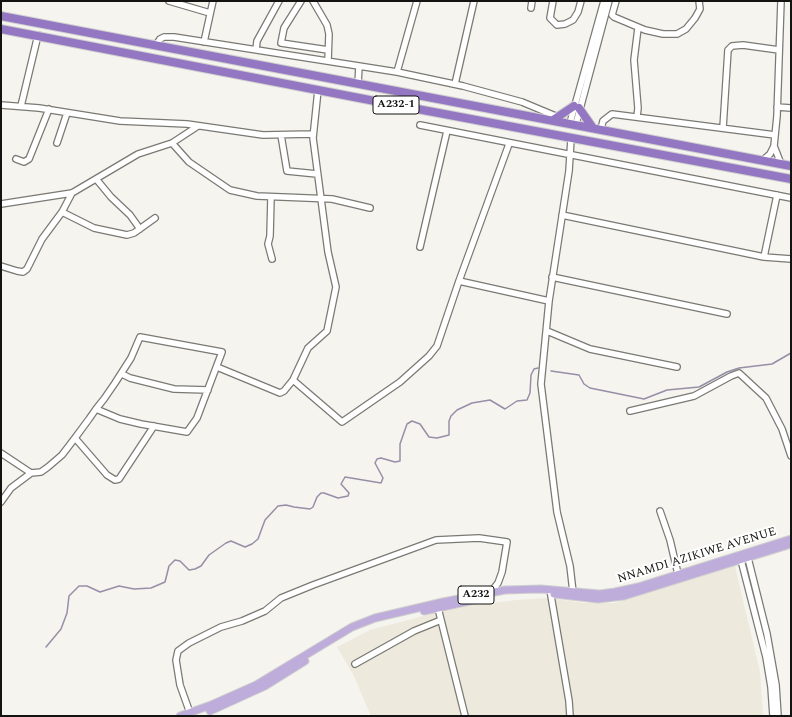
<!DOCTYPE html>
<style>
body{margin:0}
#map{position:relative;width:792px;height:717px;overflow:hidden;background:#f5f4ee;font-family:Spectral,serif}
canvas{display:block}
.frame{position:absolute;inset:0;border:2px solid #131311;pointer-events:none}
</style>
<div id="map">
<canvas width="792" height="717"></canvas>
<div class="frame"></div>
</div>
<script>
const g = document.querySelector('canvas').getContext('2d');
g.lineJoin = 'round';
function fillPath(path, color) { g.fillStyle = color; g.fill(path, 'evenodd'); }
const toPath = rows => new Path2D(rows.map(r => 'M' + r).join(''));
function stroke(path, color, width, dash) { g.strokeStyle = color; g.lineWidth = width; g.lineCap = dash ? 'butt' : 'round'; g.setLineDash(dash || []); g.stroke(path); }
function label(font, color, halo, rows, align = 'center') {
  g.font = font + ' Spectral,serif'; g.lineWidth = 4; g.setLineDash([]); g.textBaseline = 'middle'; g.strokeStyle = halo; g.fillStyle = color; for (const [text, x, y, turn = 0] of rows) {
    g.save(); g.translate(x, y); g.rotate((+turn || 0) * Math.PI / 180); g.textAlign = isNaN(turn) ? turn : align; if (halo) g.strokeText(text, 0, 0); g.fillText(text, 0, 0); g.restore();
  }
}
fillPath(toPath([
 [735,566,760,672,763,716,371,716,353,674,337,647,370,630,431,614,474,605,517,600,548,598,584,603,615,603]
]), '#ede9dc');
stroke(toPath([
 [551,371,579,375,584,384,590,388,644,399,667,390,699,387,727,372,739,368,772,364,791,353],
 [46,647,61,629,67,613,69,596,79,586,87,586,100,592,119,586,134,589,151,588,165,582,169,566,175,560,180,561,189,570,195,569,201,566,209,555,226,543,231,541,245,547,252,544,258,539,265,520,278,506,286,505,294,507,310,509,313,507,317,497,321,493,324,493,338,498,348,496,349,493,341,484,345,477,381,483,383,478,375,463,377,459,381,458,395,462,400,461,400,444,407,424,412,421,420,424,429,437,437,438,449,435,449,421,451,416,457,410,472,403,490,400,505,409,517,401,527,400,530,393,531,375,534,369,538,368]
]), '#978ea7', 1.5);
const minor = toPath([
 [169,1,210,13],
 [301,1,284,28,281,43,328,50],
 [313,1,327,25,329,34,328,61],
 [553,1,550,18,557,25,565,24,573,20,578,12,581,1],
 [616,1,612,15,614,17,645,30,663,34,677,34,686,29,695,18,700,9,699,1],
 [531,8,532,1],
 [204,42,213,1],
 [156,45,160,39,164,37,174,37,397,72,463,86,522,102,558,117],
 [256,50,257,41,279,1],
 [397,72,417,1],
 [358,84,359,66],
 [455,84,474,1],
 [1,105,39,108,120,121,187,124,263,135,313,134],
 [21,106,38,35],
 [777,107,791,108],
 [637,117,638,108,634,60,638,28],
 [570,123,604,1],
 [576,124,609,1],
 [420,125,791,198],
 [723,128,728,50,732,46,743,45,779,50],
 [601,129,603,121,612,114,775,135],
 [281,135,287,171,317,174],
 [571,139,569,171,549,301,541,384,557,512,570,566,573,592],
 [57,143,67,113],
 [172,143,189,162,230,190,257,196,332,199,370,208],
 [774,146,781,164],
 [16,159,24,162,29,159,49,109],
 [763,160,770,154,774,146,777,116,781,1],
 [97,180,111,197,130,215,140,229],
 [271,197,270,236,268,244,272,259],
 [1,204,72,193,138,154,172,143,198,126],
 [62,212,94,228,127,235,134,233,155,218],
 [562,215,764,257,791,259],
 [420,247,447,131],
 [764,257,777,195],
 [1,266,17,271,23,272,27,269,42,239,62,212,72,193],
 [552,277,727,314],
 [459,281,549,301],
 [547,331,590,349,677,367],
 [217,367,280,393,284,391,293,380,308,348,327,331,336,287,328,252,313,138,318,90],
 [122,374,130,378,174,389,208,390],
 [293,380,342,422,400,382,429,356,437,346,459,281,509,144],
 [630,411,694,396,731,376,739,373,766,398,782,429,791,456],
 [75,438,107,475,115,480,119,479,154,426],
 [1,453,31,473,41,472,48,467,62,455,75,438,89,419,96,409,104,399,115,383,131,358,140,337,222,352,197,418,187,432,141,424,120,419,96,409],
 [1,502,11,488,31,473],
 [660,511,670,540,678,574],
 [748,558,767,634,776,685,778,716],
 [741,560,766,657,771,687,773,716],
 [550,590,569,701,570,716],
 [438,608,465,716],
 [355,664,414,631,441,620],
 [190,713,180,685,176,660,178,651,189,643,221,627,242,621,265,611,281,598,313,585,436,540,479,538,507,542,502,572,498,583,491,592]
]);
const major = toPath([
 [554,594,598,599,624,596,791,544],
 [424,611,479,599],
 [210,711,265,686,305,661],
 [180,716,211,705,256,685,352,627,375,618,443,602,505,590,541,589,600,594,615,592,638,587,791,539]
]);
const highway = toPath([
 [1,16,791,166],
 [1,29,380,102,791,179],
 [579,108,593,128],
 [553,120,574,106]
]);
stroke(minor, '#7a7974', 8);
stroke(major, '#d0d0cf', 9);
stroke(highway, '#d0d0cf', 10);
stroke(minor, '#fff', 5.5);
stroke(major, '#beadda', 7);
stroke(highway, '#9377c2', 8);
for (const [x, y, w] of [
 [396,105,46],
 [476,595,36]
]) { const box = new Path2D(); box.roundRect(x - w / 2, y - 9, w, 18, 3); g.fillStyle = '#fff'; g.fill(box); stroke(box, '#131311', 1); }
label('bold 11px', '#131311', null, [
 ["A232-1",396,105],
 ["A232",476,595]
]);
label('12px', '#131311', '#fff', [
 ["NNAMDI AZIKIWE AVENUE",697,556,-17]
]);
</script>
